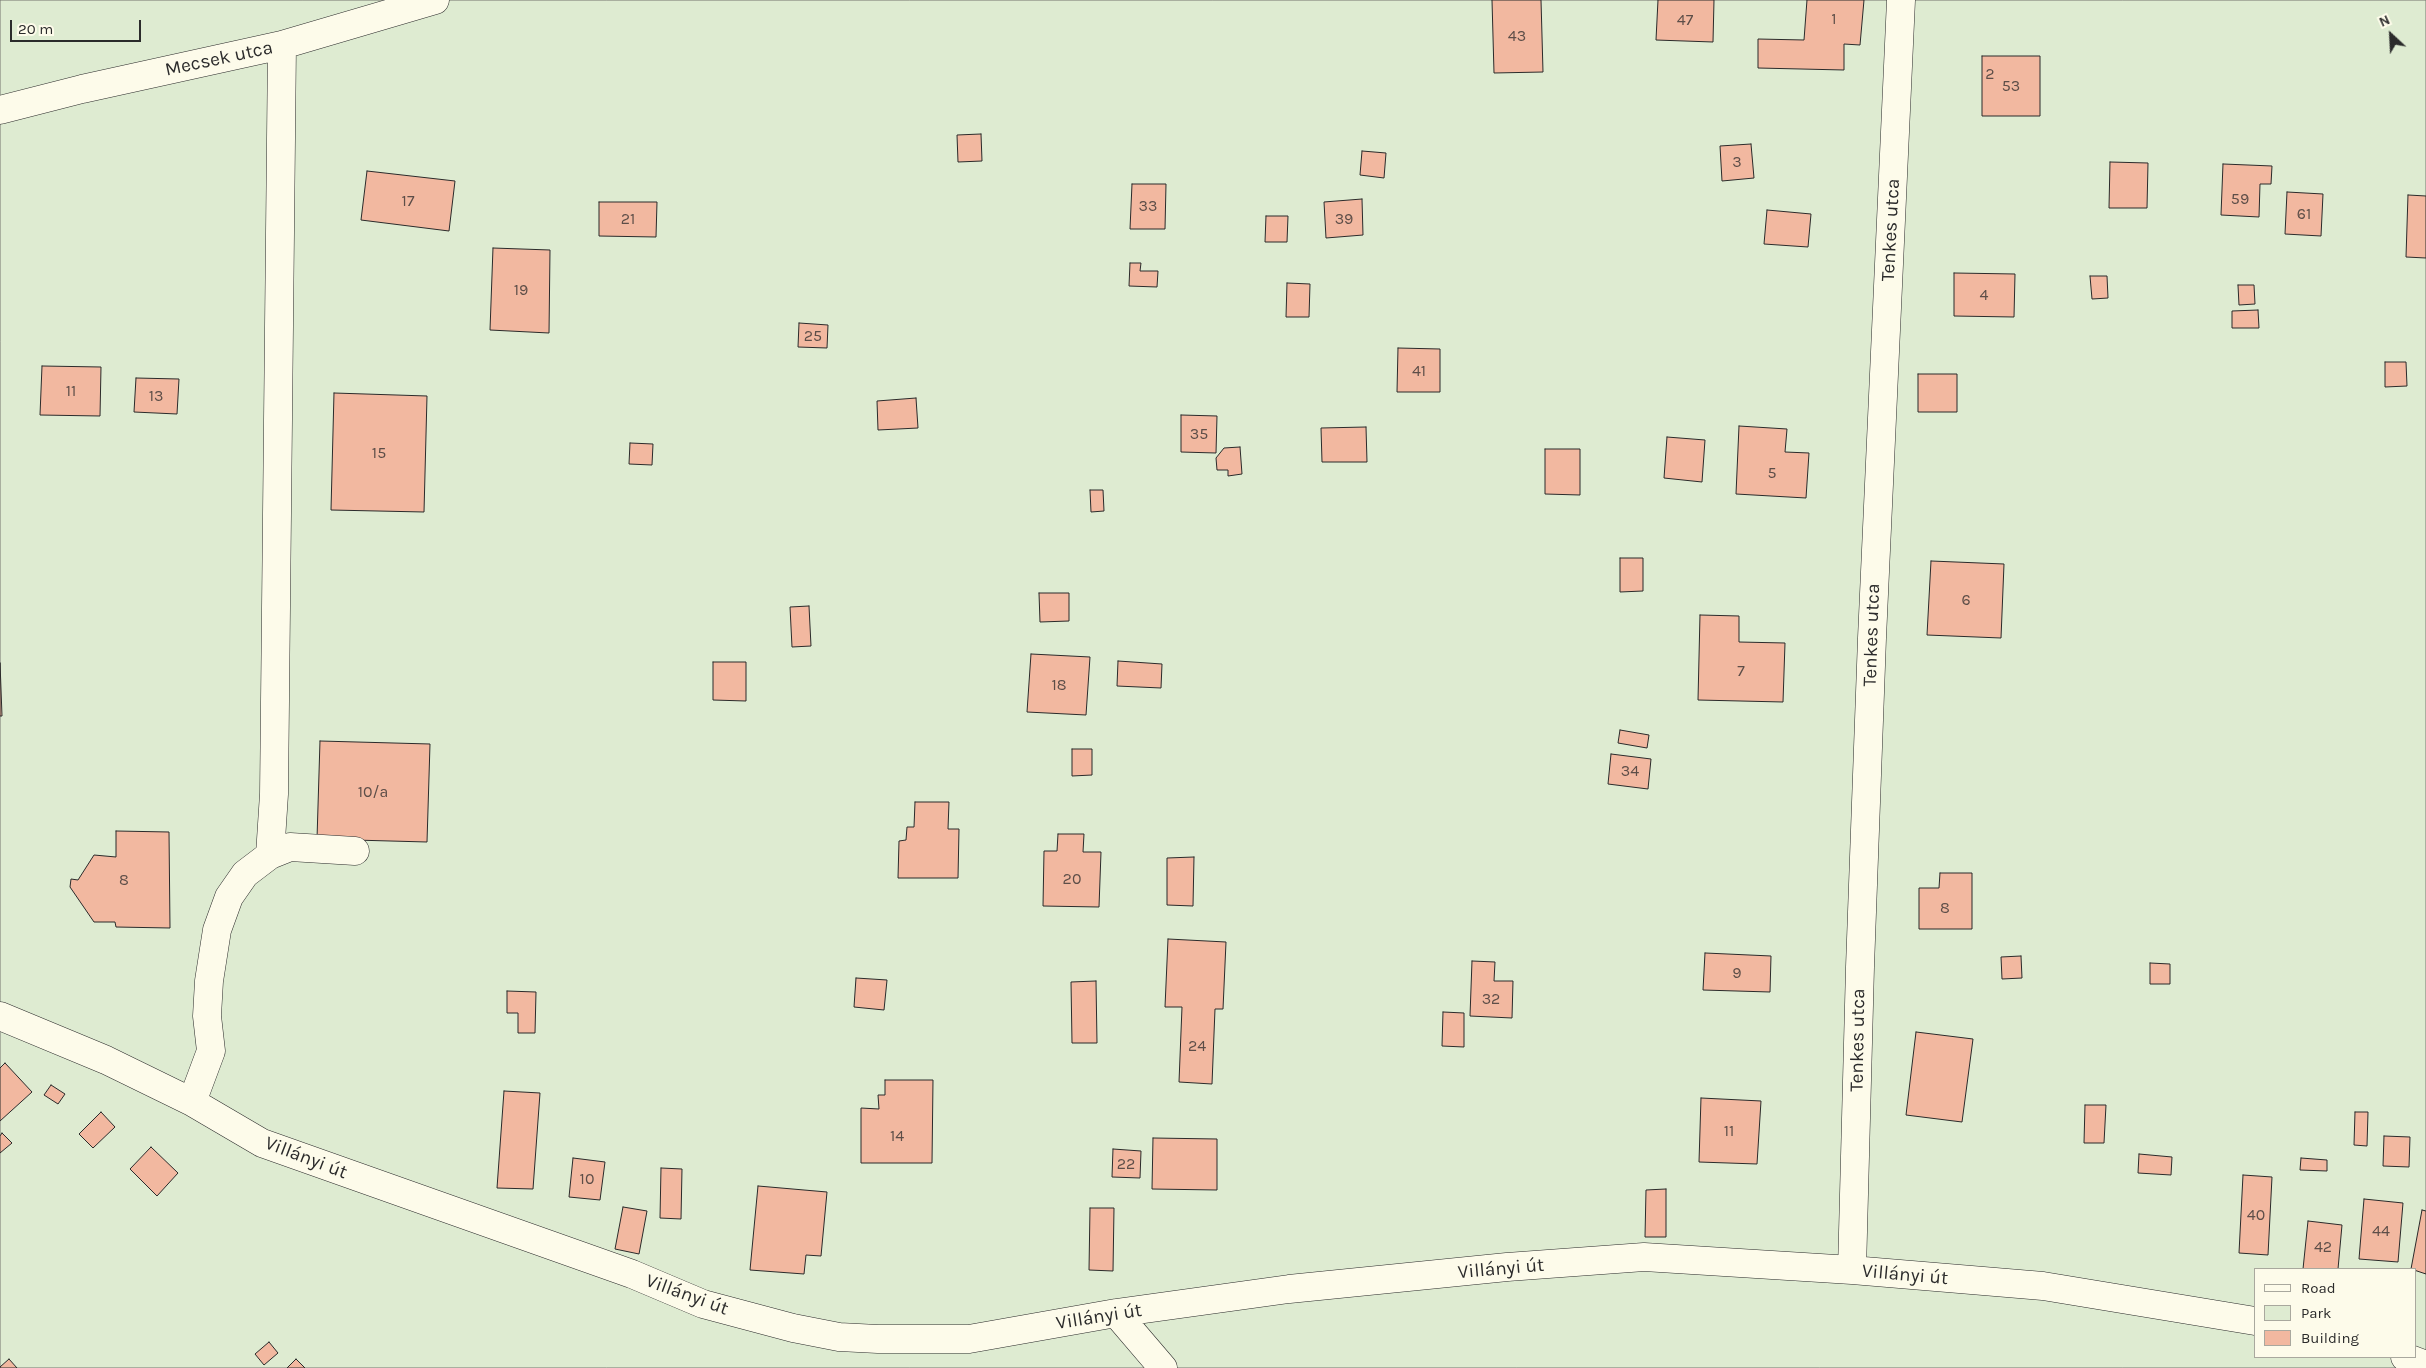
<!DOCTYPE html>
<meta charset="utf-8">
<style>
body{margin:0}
#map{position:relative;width:2426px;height:1368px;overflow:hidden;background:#fdfbea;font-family:Karla,sans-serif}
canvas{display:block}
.legend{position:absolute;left:2254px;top:1268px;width:162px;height:90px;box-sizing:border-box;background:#fdfbea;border:1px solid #a9a89e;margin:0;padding:6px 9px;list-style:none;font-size:15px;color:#2b2b2b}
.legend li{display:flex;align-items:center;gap:10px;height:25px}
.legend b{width:25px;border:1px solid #a9a89e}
.north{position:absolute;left:2366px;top:10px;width:50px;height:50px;-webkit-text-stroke:4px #fdfbea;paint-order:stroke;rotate:335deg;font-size:14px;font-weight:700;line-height:20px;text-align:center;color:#2b2b2b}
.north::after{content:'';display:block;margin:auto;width:18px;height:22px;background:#2b2b2b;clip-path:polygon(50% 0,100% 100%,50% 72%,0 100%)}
.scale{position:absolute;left:10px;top:20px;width:131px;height:22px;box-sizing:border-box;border:2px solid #2b2b2b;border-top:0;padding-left:6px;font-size:15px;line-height:18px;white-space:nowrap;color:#2b2b2b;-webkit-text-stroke:4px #fdfbea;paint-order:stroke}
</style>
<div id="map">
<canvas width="2426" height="1368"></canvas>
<ul class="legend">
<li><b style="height:6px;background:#fdfbea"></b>Road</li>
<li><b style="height:14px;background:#deebd1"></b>Park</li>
<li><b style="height:14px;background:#f2b8a0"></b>Building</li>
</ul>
<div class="north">N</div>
<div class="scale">20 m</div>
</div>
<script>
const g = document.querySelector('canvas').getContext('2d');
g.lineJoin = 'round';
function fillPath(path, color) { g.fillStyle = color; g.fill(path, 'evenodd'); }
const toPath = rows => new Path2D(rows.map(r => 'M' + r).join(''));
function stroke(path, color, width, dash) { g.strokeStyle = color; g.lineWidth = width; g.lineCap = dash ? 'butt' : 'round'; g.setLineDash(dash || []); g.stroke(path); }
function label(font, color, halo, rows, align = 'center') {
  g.font = font + ' Karla,sans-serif'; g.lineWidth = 4; g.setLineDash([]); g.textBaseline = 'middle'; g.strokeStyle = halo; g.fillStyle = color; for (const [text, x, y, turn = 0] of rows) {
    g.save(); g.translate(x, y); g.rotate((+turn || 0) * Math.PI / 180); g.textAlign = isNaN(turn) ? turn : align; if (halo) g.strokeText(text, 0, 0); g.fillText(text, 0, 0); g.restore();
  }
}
const green = toPath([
 [0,0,2426,0,2426,1368,0,1368,0,0],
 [2255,1269,2415,1269,2415,1357,2255,1357,2255,1269]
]);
fillPath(green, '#deebd1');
stroke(green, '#74746e', 1);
const building = toPath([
 [1492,0,1541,0,1543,72,1494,73,1492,0],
 [1658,0,1714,0,1713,42,1656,40,1658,0],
 [1807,0,1864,0,1860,45,1844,44,1844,70,1758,68,1758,39,1804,40,1807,0],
 [1982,56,2040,56,2040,116,1982,116,1982,56],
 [981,134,982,161,958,162,957,135,981,134],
 [1751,144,1754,178,1722,181,1720,146,1751,144],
 [1362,151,1386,153,1384,178,1360,175,1362,151],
 [2110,162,2148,163,2147,208,2109,208,2110,162],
 [2223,164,2272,166,2271,184,2260,184,2259,217,2221,215,2223,164],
 [367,171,455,181,449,231,361,220,367,171],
 [1132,184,1166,184,1165,229,1130,229,1132,184],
 [2287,192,2323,194,2321,236,2285,234,2287,192],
 [2408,195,2426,196,2426,258,2406,257,2408,195],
 [1362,199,1363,235,1326,238,1324,202,1362,199],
 [599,202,657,202,656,237,599,236,599,202],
 [1767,210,1811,214,1808,247,1764,244,1767,210],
 [1266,216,1288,216,1287,242,1265,242,1266,216],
 [493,248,550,250,549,333,490,330,493,248],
 [1130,263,1141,263,1140,271,1158,271,1157,287,1129,286,1130,263],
 [1954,273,2015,274,2014,317,1954,316,1954,273],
 [2090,276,2107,276,2108,298,2092,299,2090,276],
 [1287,283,1310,284,1309,317,1286,317,1287,283],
 [2238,285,2254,285,2255,304,2239,305,2238,285],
 [2258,310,2259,328,2232,328,2232,311,2258,310],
 [799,323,828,325,827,348,798,347,799,323],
 [1398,348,1440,349,1440,392,1397,392,1398,348],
 [2385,362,2406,362,2407,386,2385,387,2385,362],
 [42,366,101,367,100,416,40,415,42,366],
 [1918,374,1957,374,1957,412,1918,412,1918,374],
 [136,378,179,379,177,414,134,412,136,378],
 [334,393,427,396,424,512,331,510,334,393],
 [916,398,918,428,878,430,877,401,916,398],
 [1181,415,1217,416,1216,453,1181,452,1181,415],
 [1739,426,1787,429,1785,452,1809,453,1806,498,1736,494,1739,426],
 [1366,427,1367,462,1322,462,1321,428,1366,427],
 [1667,437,1705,440,1702,482,1664,478,1667,437],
 [630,443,653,444,652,465,629,464,630,443],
 [1240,447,1242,474,1228,476,1228,470,1217,470,1216,458,1224,448,1240,447],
 [1545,449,1580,449,1580,495,1545,494,1545,449],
 [1090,490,1103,490,1104,511,1091,512,1090,490],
 [1620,558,1643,558,1643,591,1620,592,1620,558],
 [1931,561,2004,564,2001,638,1927,635,1931,561],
 [1039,593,1069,593,1069,621,1040,622,1039,593],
 [809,606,811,646,792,647,790,607,809,606],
 [1700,615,1739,616,1739,642,1785,643,1783,702,1698,700,1700,615],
 [1031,654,1090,657,1086,715,1027,712,1031,654],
 [1118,661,1162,664,1161,688,1117,686,1118,661],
 [713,662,746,662,746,701,713,700,713,662],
 [0,663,2,716,0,716,0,663],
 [1620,730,1649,735,1647,748,1618,743,1620,730],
 [320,741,430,744,427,842,317,839,320,741],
 [1072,749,1092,749,1092,775,1072,776,1072,749],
 [1611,754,1651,759,1648,789,1608,784,1611,754],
 [915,802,949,802,948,829,959,829,958,878,898,878,899,841,906,840,907,827,914,827,915,802],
 [116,831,169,832,170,928,116,927,115,922,94,922,70,887,71,879,78,880,94,855,116,857,116,831],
 [1058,834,1084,834,1083,852,1101,852,1099,907,1043,906,1044,851,1057,851,1058,834],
 [1194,857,1193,906,1167,905,1167,858,1194,857],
 [1940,873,1972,873,1972,929,1919,929,1919,888,1939,888,1940,873],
 [1168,939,1226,942,1223,1009,1215,1009,1212,1084,1179,1082,1182,1007,1165,1007,1168,939],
 [1705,953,1771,956,1770,992,1703,990,1705,953],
 [2021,956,2022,978,2002,979,2001,957,2021,956],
 [1472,961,1495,962,1494,981,1513,981,1512,1018,1470,1016,1472,961],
 [2150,963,2170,964,2170,984,2150,984,2150,963],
 [856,978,887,980,884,1010,854,1007,856,978],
 [1096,981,1097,1043,1072,1043,1071,982,1096,981],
 [507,991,536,992,535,1033,518,1033,518,1013,507,1013,507,991],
 [1443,1012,1464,1013,1464,1047,1442,1046,1443,1012],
 [1916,1032,1973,1039,1962,1122,1906,1115,1916,1032],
 [5,1063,32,1092,0,1121,0,1068,5,1063],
 [885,1080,933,1080,932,1163,861,1163,861,1108,879,1109,878,1095,885,1095,885,1080],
 [51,1085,65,1094,58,1104,44,1095,51,1085],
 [504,1091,540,1093,533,1189,497,1188,504,1091],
 [1701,1098,1761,1101,1757,1164,1699,1162,1701,1098],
 [2085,1105,2106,1105,2104,1143,2084,1143,2085,1105],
 [101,1112,115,1127,93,1148,79,1134,101,1112],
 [2355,1112,2368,1112,2367,1146,2354,1145,2355,1112],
 [2,1133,12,1143,0,1153,0,1136,2,1133],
 [2384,1136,2410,1137,2409,1167,2383,1166,2384,1136],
 [1153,1138,1217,1139,1217,1190,1152,1189,1153,1138],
 [151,1147,178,1173,157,1196,130,1169,151,1147],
 [1113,1149,1141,1151,1140,1178,1112,1177,1113,1149],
 [2139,1154,2172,1157,2171,1175,2138,1173,2139,1154],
 [573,1158,605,1162,600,1200,569,1197,573,1158],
 [2301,1158,2327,1160,2327,1171,2300,1170,2301,1158],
 [661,1168,682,1169,681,1219,660,1218,661,1168],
 [2243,1175,2272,1177,2268,1255,2239,1253,2243,1175],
 [758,1186,827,1192,821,1256,806,1255,804,1274,750,1270,758,1186],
 [1666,1189,1666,1237,1645,1237,1646,1190,1666,1189],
 [2364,1199,2403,1203,2398,1262,2359,1259,2364,1199],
 [623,1207,647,1211,639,1254,615,1249,623,1207],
 [1090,1208,1114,1208,1113,1271,1089,1270,1090,1208],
 [2422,1210,2426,1211,2426,1274,2411,1269,2422,1210],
 [2308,1221,2342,1225,2338,1269,2303,1269,2308,1221],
 [269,1342,278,1353,264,1365,255,1354,269,1342],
 [9,1359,17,1368,0,1368,0,1367,9,1359],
 [296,1359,305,1368,287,1368,296,1359]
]);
fillPath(building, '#f2b8a0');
stroke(building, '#2b2b2b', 1);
const minor = toPath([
 [0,110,82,89,282,45,435,0],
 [270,855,274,794,282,45],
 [0,1016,106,1060,192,1102,262,1143,632,1274,703,1304,793,1328,839,1337,878,1339,969,1339,1116,1313,1289,1289,1507,1267,1644,1257,1852,1270,2043,1286,2255,1321],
 [192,1102,211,1051,207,1016,209,981,217,930,229,897,245,874,270,855,290,847,355,851],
 [1852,1270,1860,967,1872,638,1901,0],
 [1116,1313,1163,1368],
 [2405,1357,2426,1365]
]);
stroke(minor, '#2b2b2b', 29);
stroke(minor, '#fdfbea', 28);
label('16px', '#5d4e48', null, [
 ["1",1834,19],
 ["47",1685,20],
 ["43",1517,36],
 ["2",1990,74],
 ["53",2011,86],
 ["3",1737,162],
 ["59",2240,199],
 ["17",408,201],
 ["33",1148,206],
 ["61",2304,214],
 ["21",628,219],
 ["39",1344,219],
 ["19",521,290],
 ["4",1984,295],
 ["25",813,336],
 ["41",1419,371],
 ["11",71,391],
 ["13",156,396],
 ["35",1199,434],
 ["15",379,453],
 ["5",1772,473],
 ["6",1966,600],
 ["7",1741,671],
 ["18",1059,685],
 ["34",1630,771],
 ["10/a",373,792],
 ["20",1072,879],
 ["8",124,880],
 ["8",1945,908],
 ["9",1737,973],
 ["32",1491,999],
 ["24",1197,1046],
 ["11",1729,1131],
 ["14",897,1136],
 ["22",1126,1164],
 ["10",587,1179],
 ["40",2256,1215],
 ["44",2381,1231],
 ["42",2323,1247]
]);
label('19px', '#2b2b2b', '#fdfbea', [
 ["Mecsek utca",219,59,-12],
 ["Tenkes utca",1891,230,-87],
 ["Tenkes utca",1872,635,-88],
 ["Tenkes utca",1858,1040,-89],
 ["Villányi út",306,1158,21],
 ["Villányi út",1501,1269,-5],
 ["Villányi út",1905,1275,5],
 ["Villányi út",687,1295,20],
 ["Villányi út",1099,1317,-9]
]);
</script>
